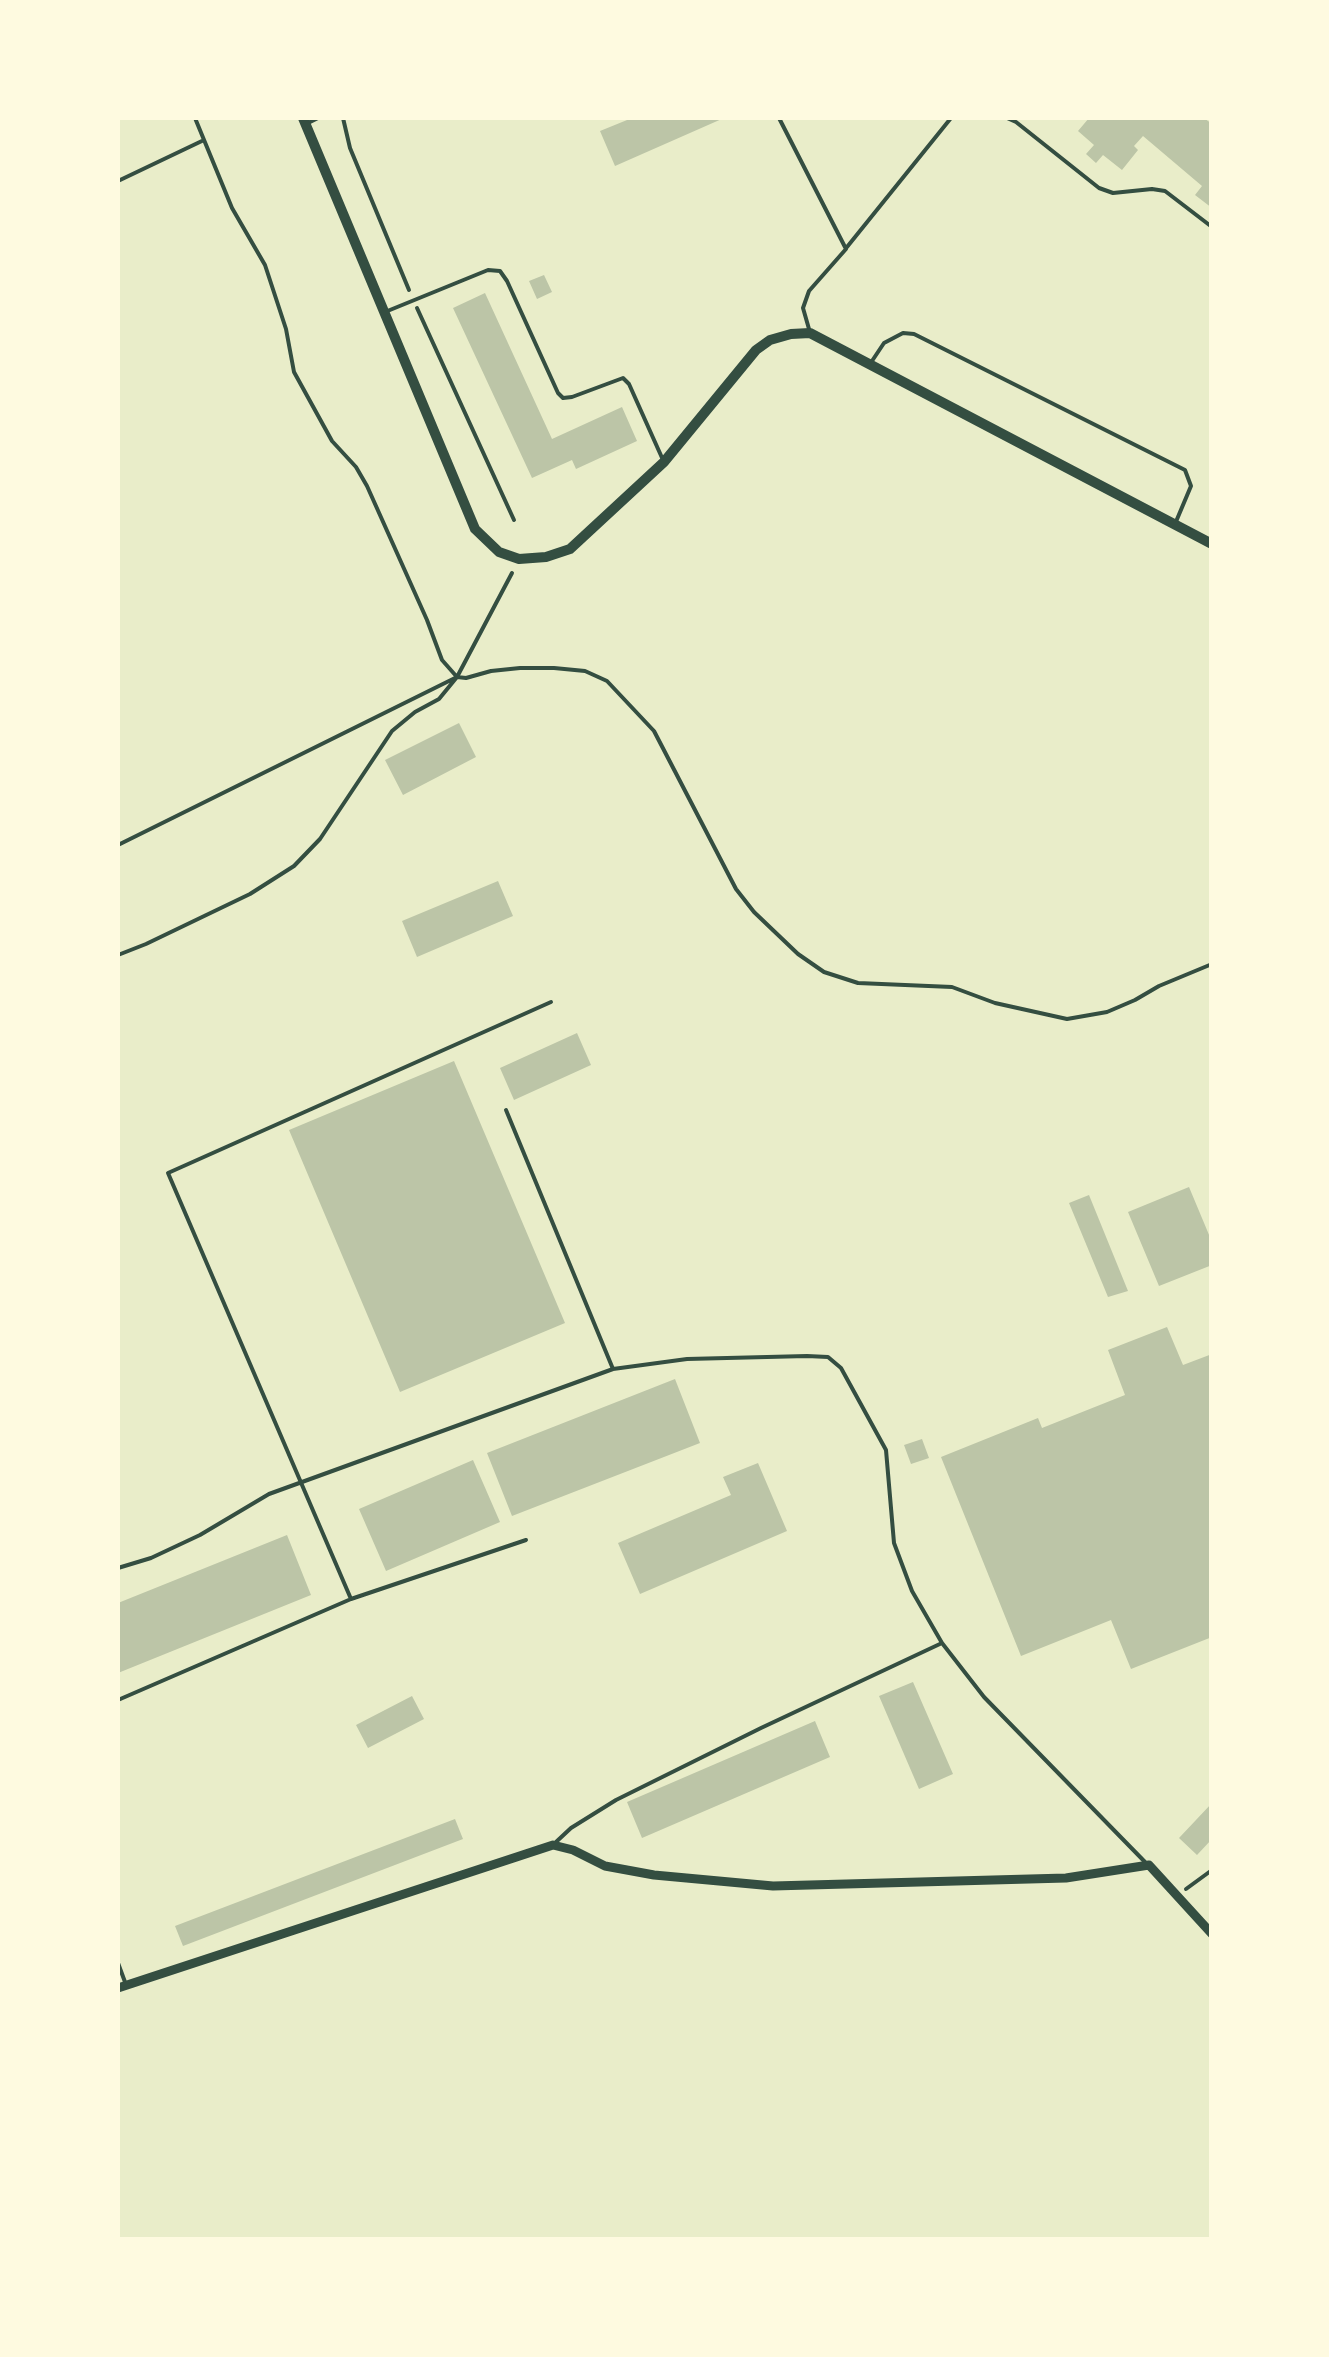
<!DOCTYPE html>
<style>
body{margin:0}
#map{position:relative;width:1329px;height:2357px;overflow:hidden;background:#e9edc9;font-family:"Playfair Display",serif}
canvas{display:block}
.frame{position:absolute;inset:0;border:120px solid #fefae0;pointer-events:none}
</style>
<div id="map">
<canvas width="1329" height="2357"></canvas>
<div class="frame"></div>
</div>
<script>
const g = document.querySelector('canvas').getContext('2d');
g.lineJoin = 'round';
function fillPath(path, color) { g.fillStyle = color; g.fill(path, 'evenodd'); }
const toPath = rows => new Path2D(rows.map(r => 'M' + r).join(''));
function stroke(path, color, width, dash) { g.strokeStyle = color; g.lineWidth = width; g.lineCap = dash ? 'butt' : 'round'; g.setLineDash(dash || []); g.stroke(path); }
fillPath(toPath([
 [632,118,724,118,615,166,600,131],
 [1089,118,1188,118,1191,120,1194,118,1204,118,1212,124,1212,208,1195,195,1202,186,1143,136,1134,146,1138,150,1122,170,1103,155,1096,163,1086,154,1094,145,1078,131],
 [544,275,552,292,537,299,529,281],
 [485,293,552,439,622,407,637,441,576,469,572,460,532,478,453,308],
 [459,723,476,757,403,795,385,760],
 [498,881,513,916,417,957,402,921],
 [577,1033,591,1065,514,1100,500,1068],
 [454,1061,565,1323,400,1392,289,1130],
 [1189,1187,1212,1242,1212,1265,1159,1286,1128,1212],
 [1089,1195,1128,1291,1108,1297,1069,1203],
 [1167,1327,1183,1365,1212,1354,1212,1637,1131,1669,1111,1620,1021,1656,941,1457,1038,1418,1042,1428,1125,1395,1108,1350],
 [675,1379,700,1443,512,1516,487,1453],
 [922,1439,929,1458,911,1464,904,1445],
 [473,1460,500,1522,386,1571,359,1509],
 [758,1463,787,1531,640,1594,618,1543,731,1495,723,1477],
 [287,1535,311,1595,118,1673,118,1603],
 [913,1682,953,1774,919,1789,879,1696],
 [412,1696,424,1719,368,1748,356,1725],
 [815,1721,830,1757,642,1838,627,1802],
 [1212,1803,1212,1839,1197,1855,1179,1838],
 [455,1819,463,1839,183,1946,175,1926]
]), '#bcc5a7');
stroke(toPath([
 [343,118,350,148,409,290],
 [118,181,204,140],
 [417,308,514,520],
 [457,677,466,678,491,671,520,668,554,668,585,671,607,681,654,731,736,889,754,912,798,954,824,972,858,983,952,987,995,1003,1067,1019,1107,1012,1135,1000,1159,986,1212,964],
 [118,845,457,677,442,660,427,620,367,486,356,467,332,441,294,372,286,329,265,265,232,208,195,118],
 [118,955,146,944,250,894,294,866,320,839,392,731,415,712,439,699,457,677,512,573],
 [1186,1889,1212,1870]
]), '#344e41', 4);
stroke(toPath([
 [779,118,846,249,809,291,803,308,809,329],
 [1007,118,1016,122,1099,188,1113,193,1152,189,1165,191,1212,227],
 [306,124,318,118],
 [847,247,951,118],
 [385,312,488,270,500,271,507,281,558,393,563,398,572,397,623,378,629,384,663,460],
 [870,364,884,343,903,333,914,334,1185,470,1191,486,1175,524],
 [506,1110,613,1369],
 [118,1568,151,1558,200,1535,269,1494,613,1369,687,1359,807,1356,828,1357,841,1368,886,1450,894,1543,912,1591,942,1643,984,1697,1145,1862],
 [351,1599,168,1173,551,1002],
 [118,1700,351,1599,526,1540],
 [556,1842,571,1828,616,1800,761,1728,942,1643],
 [118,1963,125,1982]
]), '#344e41', 4);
stroke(toPath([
 [118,1988,553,1845,573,1850,605,1866,654,1875,773,1886,1066,1878,1149,1865,1212,1934]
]), '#344e41', 9);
stroke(toPath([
 [303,118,475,529,499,552,519,559,546,557,570,549,664,462,756,350,770,340,791,334,810,333,1212,544]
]), '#344e41', 10);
</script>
